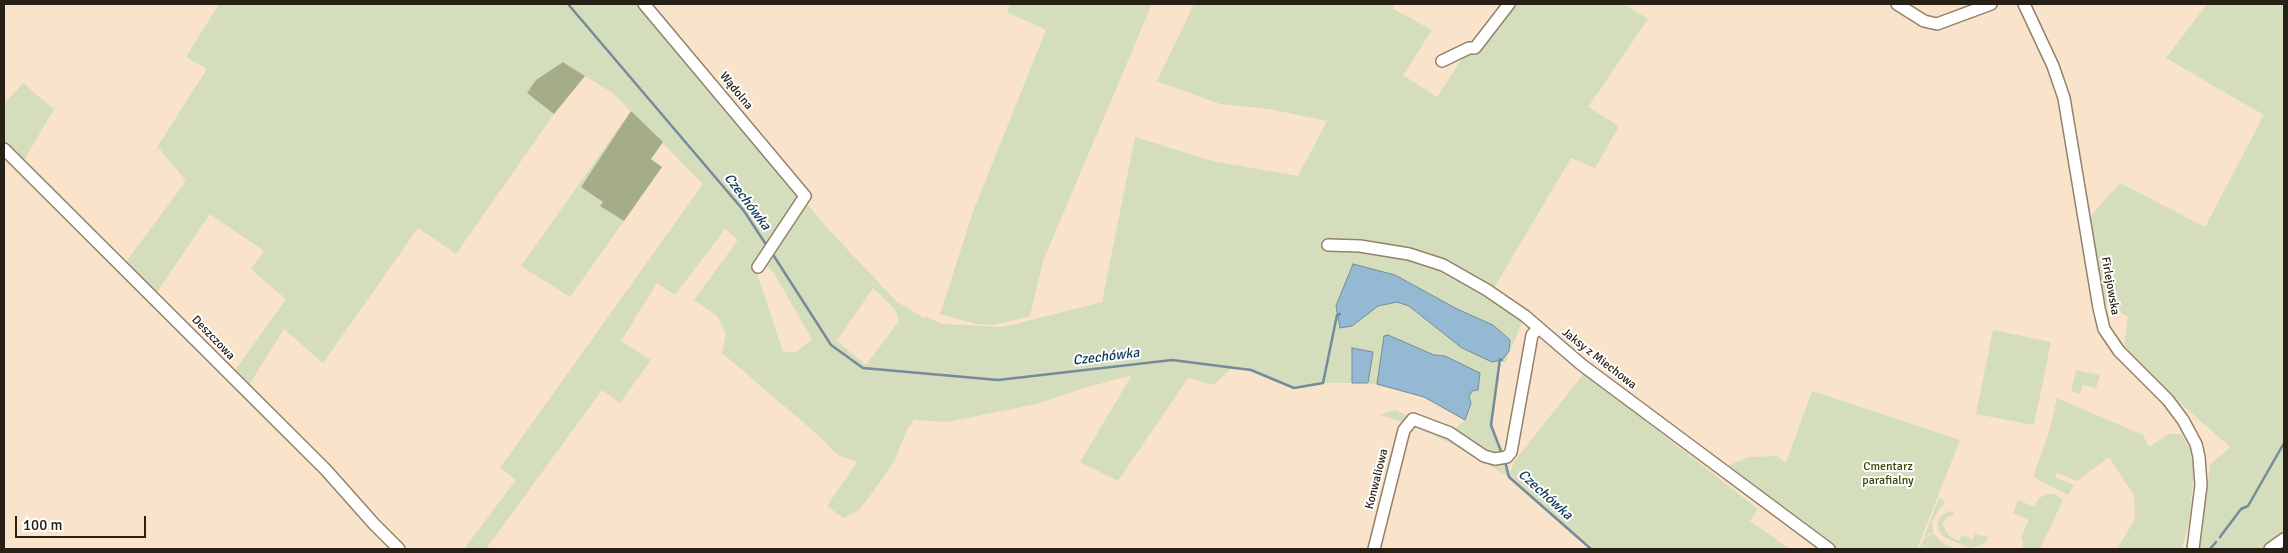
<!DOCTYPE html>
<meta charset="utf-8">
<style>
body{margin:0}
#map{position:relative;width:2288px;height:553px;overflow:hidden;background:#f9e4cb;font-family:Signika,sans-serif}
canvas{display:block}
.frame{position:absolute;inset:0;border:5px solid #272016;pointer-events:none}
.scale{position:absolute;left:15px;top:516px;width:131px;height:22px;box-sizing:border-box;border:2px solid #272016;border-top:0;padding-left:6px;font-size:15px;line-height:18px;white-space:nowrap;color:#272016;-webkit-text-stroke:4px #fff;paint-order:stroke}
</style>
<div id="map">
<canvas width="2288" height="553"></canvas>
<div class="frame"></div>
<div class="scale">100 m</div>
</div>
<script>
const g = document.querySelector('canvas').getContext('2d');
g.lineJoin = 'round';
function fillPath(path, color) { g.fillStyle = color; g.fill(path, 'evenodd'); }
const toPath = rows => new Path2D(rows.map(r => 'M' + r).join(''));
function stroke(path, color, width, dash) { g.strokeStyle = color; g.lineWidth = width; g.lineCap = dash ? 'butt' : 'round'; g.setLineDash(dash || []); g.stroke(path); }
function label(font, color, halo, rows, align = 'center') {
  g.font = font + ' Signika,sans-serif'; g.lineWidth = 4; g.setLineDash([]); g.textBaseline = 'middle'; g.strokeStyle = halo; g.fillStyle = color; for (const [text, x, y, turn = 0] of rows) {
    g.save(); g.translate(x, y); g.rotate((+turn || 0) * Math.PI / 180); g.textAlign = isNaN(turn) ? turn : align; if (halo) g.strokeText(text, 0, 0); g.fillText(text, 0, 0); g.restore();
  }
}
fillPath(toPath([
 [219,4,640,4,829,230,896,301,924,318,927,317,942,324,1004,327,1102,302,1135,137,1212,161,1298,176,1327,121,1269,109,1220,104,1157,81,1194,4,1394,4,1393,9,1432,30,1403,75,1437,97,1469,48,1506,4,1624,4,1648,19,1588,107,1619,126,1595,168,1571,158,1491,293,1525,316,1505,363,1500,360,1491,425,1501,447,1509,476,1514,462,1584,373,1758,509,1750,521,1790,549,1591,549,1509,477,1448,442,1407,424,1380,415,1395,410,1425,423,1455,429,1465,420,1424,397,1368,383,1373,352,1352,348,1352,383,1323,383,1294,388,1251,370,1231,368,1214,385,1188,378,1118,481,1080,462,1132,375,1081,389,1037,404,947,422,914,420,906,432,894,461,873,492,859,510,843,518,827,506,857,462,838,455,810,428,722,353,726,334,722,325,717,316,694,300,738,240,725,229,675,295,657,283,621,341,651,360,620,403,602,390,486,549,464,549,516,480,500,468,703,184,614,94,563,62,527,93,554,114,456,254,418,228,323,363,284,329,249,385,234,372,286,299,251,269,264,251,210,214,157,292,126,262,186,181,158,147,128,193,207,69,186,57],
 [760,258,775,275,812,339,796,352,783,352,755,267],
 [873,288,895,309,899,321,866,365,837,341],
 [1010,4,1152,4,1043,261,1030,316,994,325,976,324,940,314,974,209,1046,30,1007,12],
 [2207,4,2284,4,2284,539,2270,549,2199,549,2210,465,2230,447,2181,404,2124,345,2128,317,2105,302,2088,219,2120,183,2205,227,2264,115,2166,58],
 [23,83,54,109,23,162,4,142,4,104],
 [630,112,581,187,603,202,600,206,624,221,570,297,521,266],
 [1993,330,2051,342,2034,425,1976,414],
 [2076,370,2100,375,2096,388,2083,385,2080,394,2071,391],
 [1812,391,1960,440,1917,549,1836,549,1727,466,1749,457,1777,456,1786,463],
 [2057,398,2143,435,2149,447,2168,434,2181,434,2190,449,2194,468,2189,523,2182,549,2117,549,2135,519,2134,496,2109,457,2077,481,2057,473,2055,477,2074,485,2068,495,2033,477,2049,432],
 [2047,494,2055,494,2063,500,2040,549,2022,549,2023,541,2021,537,2029,520,2013,513,2018,500,2034,507,2039,498],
 [1939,498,1945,501,1932,521,1933,532,1924,537],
 [1949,511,1953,512,1954,516,1947,517,1942,524,1950,537,1960,541,1961,536,1969,537,1972,541,1975,534,1989,537,1985,543,1979,546,1969,548,1944,537,1939,531,1938,523,1940,517],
 [1933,533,1941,542,1955,549,1919,549,1924,539]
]), '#d4ddbc');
fillPath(toPath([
 [563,62,585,76,554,114,527,93,536,80],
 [631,111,663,142,651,159,662,167,624,221,600,206,603,202,581,187]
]), '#a4ad88');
const water = toPath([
 [1353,264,1395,275,1457,309,1493,325,1510,340,1509,351,1502,360,1492,362,1462,348,1409,306,1397,302,1378,306,1352,326,1340,328,1336,306,1353,264],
 [1388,335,1434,355,1445,356,1480,373,1478,390,1472,391,1469,397,1471,403,1465,420,1424,397,1377,384,1384,336,1388,335],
 [1352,348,1373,352,1368,383,1352,383,1352,348]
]);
fillPath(water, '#96b9d3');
stroke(water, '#758b9a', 1);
stroke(toPath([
 [568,4,744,211,767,246],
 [772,253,831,345,863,368,998,380,1172,360,1251,370,1294,388,1323,383,1337,315,1340,314],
 [1502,360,1500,359,1491,425,1502,454],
 [1505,461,1509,477,1591,549],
 [2220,537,2241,509,2248,506,2284,443],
 [2210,549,2216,542]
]), '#758b9a', 2.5);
const minor = toPath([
 [644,4,805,196,758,267],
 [1897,4,1924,21,1937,24,1991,4],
 [2024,4,2053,66,2064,98,2099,308,2104,329,2119,351,2168,400,2183,420,2196,444,2199,457,2201,485,2193,549],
 [1442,61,1469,48,1475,48,1509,4],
 [4,149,326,470,374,524,399,549],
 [1328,245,1360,246,1409,254,1443,265,1487,290,1525,316,1582,365,1829,549],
 [1374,549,1404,430,1413,419,1450,433,1484,456,1495,459,1507,457,1511,452,1532,335,1538,328],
 [2270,549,2284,539]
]);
stroke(minor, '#94816a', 14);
stroke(minor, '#fff', 11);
label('12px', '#272016', '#fff', [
 ["Wądolna",736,91,51],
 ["Firlejowska",2110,286,80],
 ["Deszczowa",213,338,46],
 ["Jaksy z Miechowa",1599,359,38],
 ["Konwaliowa",1377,479,-76]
]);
label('12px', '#3a4404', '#fff', [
 ["Cmentarz",1888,467],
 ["parafialny",1888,481]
]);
label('italic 14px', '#0e3a55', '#fff', [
 ["Czechówka",747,202,53],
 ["Czechówka",1106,357,-7],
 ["Czechówka",1545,495,42]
]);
</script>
